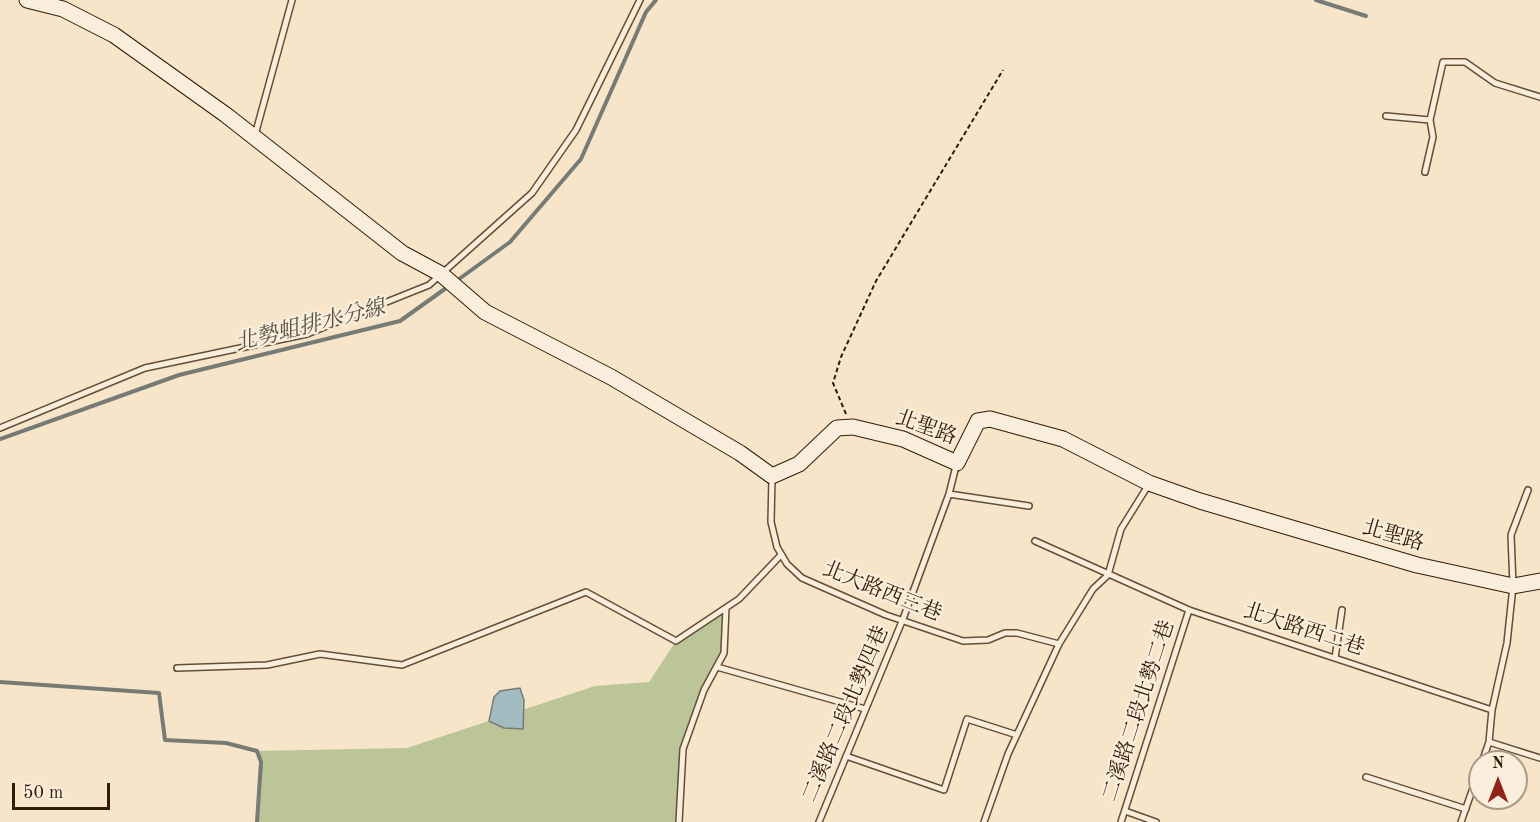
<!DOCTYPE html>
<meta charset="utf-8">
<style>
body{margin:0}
#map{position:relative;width:1540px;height:822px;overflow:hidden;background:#f6e5c9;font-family:"Old Standard TT",serif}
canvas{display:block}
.north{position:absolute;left:1468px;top:750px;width:60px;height:60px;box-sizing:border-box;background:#f9eedc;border:2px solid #aa9a86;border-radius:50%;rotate:0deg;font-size:16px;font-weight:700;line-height:24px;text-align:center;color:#331b04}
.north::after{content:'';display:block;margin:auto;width:21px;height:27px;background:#8f2418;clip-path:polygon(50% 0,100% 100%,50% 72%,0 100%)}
.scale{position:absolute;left:12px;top:783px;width:98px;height:27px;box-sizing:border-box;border:3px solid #331b04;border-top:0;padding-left:8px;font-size:18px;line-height:21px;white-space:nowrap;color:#331b04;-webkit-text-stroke:4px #f9eedc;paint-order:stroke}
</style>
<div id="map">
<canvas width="1540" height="822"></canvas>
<div class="north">N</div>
<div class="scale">50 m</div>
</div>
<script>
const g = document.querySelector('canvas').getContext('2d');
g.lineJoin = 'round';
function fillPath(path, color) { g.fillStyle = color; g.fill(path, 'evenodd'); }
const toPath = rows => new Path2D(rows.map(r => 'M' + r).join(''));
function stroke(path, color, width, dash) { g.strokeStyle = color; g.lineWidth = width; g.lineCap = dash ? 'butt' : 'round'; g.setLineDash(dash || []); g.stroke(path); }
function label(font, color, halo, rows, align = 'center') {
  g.font = font + ' "Old Standard TT","Noto Serif TC",serif'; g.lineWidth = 4.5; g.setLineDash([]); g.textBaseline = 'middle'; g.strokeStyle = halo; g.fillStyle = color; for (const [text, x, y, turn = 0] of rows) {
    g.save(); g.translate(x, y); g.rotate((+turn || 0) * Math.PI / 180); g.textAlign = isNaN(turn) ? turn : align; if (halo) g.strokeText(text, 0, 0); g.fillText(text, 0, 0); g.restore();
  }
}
fillPath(toPath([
 [726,608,724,653,704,690,683,749,679,822,257,822,261,763,257,751,407,748,595,686,649,682,676,641]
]), '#bbc597');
const water = toPath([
 [520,688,524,700,523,729,504,728,489,721,494,697,500,691,520,688]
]);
fillPath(water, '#a2bcc1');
stroke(water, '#767c75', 1.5);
stroke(toPath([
 [1316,0,1366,16],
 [455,282,510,242,581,159,646,12,656,0],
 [0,439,179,375,400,321,449,286],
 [0,682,159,693,165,740,226,743,257,751,261,762,257,822]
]), '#767c75', 4);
const lane = toPath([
 [1386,116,1430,120],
 [255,135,292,0],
 [1425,172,1433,137,1430,120,1443,62,1465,62,1495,83,1540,97],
 [0,428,145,368,307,334,429,285,532,193,576,130,640,0],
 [772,477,771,522,777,547,787,564,802,578,886,615,963,641,988,640,1005,633,1017,633,1059,644],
 [949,494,1029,506],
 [1035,541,1189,610,1492,710],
 [1335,658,1342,610],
 [717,667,865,709],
 [177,668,267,665,320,654,402,665,586,592,676,641,739,599,781,555],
 [1489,742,1540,758],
 [846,756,944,790,967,719,1017,735],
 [1482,762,1489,742,1492,710,1507,643,1513,586,1511,535,1528,490],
 [1366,777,1466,809],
 [1125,811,1156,822],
 [679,822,683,749,704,690,724,653,726,608],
 [819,822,903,619,949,494,956,466],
 [984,822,1008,754,1059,644,1093,589,1108,575,1121,529,1149,484],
 [1121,822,1189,610],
 [1461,822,1480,768]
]);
const secondary = toPath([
 [27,0,63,9,114,35,226,115,402,253,441,274,485,312,611,377,740,453,772,476,799,464,837,428,853,427,903,439,957,463,978,421,990,419,1063,439,1149,483,1200,501,1417,565,1513,586,1540,581]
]);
stroke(lane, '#644e35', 8);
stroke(secondary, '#331b04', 17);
stroke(toPath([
 [846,414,833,383,841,357,876,281,1003,70]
]), '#331b04', 2, [4.5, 3]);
stroke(lane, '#f9eedc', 5);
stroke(secondary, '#f9eedc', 15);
label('21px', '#331b04', '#f9eedc', [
 ["北聖路",926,428,20],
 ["北聖路",1393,536,16],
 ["北大路西三巷",882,592,22],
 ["北大路西二巷",1304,630,18],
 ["二溪路二段北勢二巷",1139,711,-72],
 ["二溪路二段北勢四巷",846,714,-67]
]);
label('italic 22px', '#5a5346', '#f9eedc', [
 ["北勢蛆排水分線",310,326,-14]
]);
</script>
